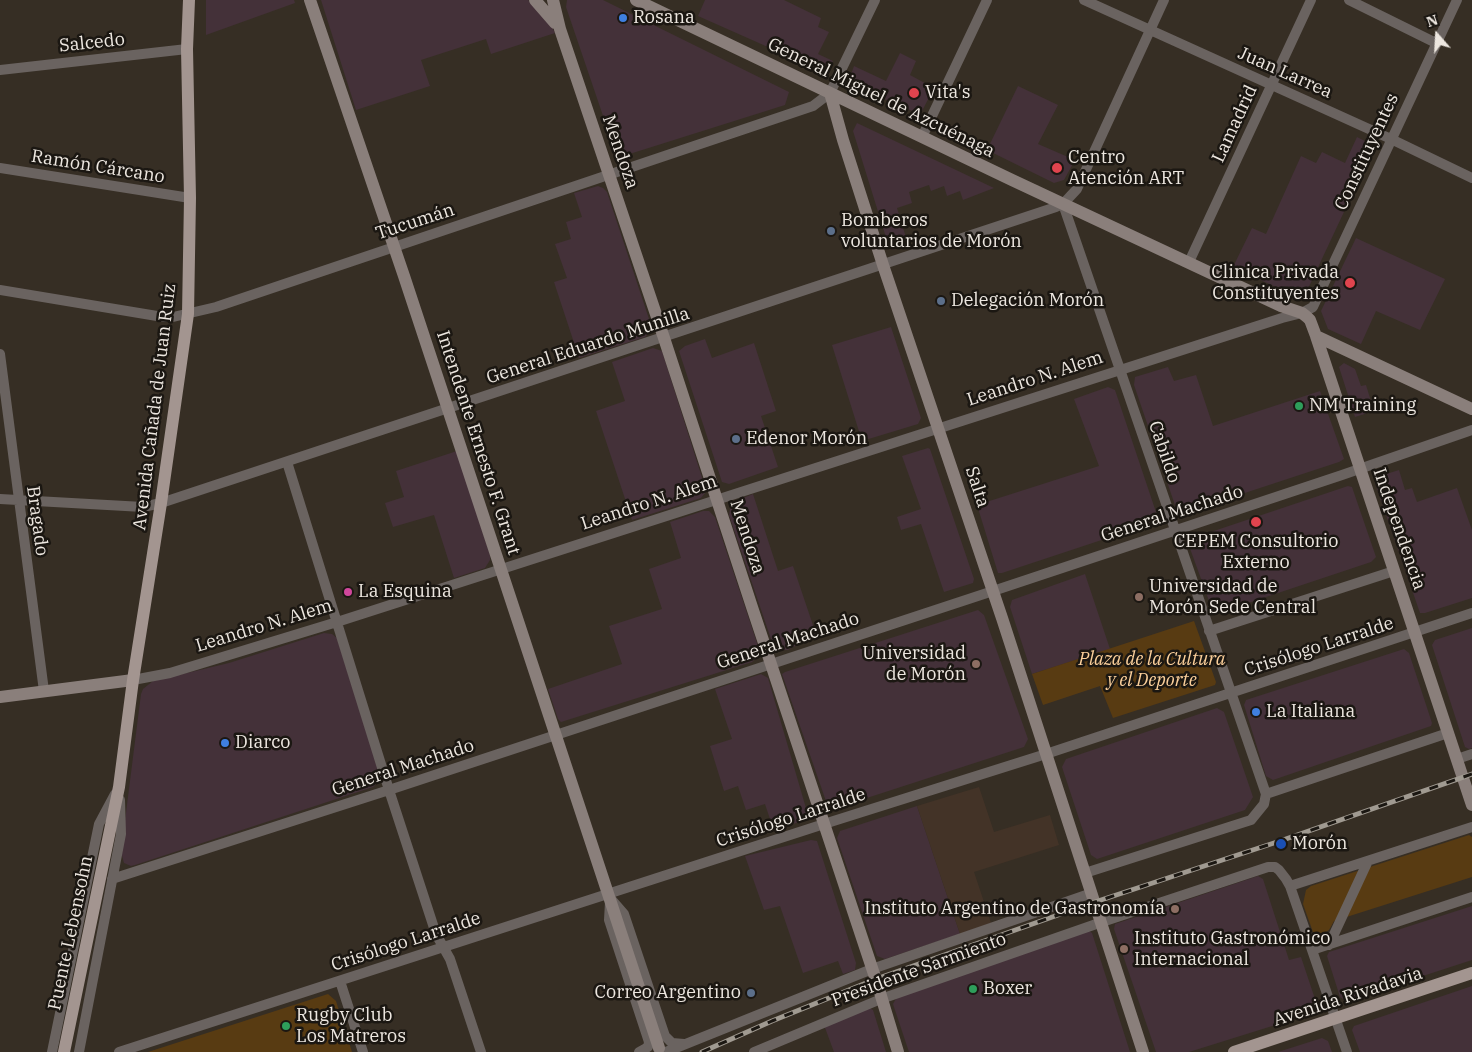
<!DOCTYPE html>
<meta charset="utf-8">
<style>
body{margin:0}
#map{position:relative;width:1472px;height:1052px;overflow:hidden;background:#362e24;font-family:"IBM Plex Serif",serif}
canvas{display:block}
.north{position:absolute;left:1412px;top:10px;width:50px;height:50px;-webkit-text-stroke:4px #1b1712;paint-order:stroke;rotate:341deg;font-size:14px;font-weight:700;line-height:20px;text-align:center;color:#ede7e0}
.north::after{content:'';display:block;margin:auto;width:18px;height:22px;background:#ede7e0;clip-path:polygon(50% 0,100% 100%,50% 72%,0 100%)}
</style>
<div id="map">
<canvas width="1472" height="1052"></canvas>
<div class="north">N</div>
</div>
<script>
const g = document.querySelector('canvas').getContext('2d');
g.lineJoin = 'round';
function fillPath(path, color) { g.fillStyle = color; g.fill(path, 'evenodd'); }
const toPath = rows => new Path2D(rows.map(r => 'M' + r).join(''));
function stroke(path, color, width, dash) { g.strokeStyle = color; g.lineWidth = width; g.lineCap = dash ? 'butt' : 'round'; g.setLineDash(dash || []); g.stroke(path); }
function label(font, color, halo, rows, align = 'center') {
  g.font = font + ' "IBM Plex Serif",serif'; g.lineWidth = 5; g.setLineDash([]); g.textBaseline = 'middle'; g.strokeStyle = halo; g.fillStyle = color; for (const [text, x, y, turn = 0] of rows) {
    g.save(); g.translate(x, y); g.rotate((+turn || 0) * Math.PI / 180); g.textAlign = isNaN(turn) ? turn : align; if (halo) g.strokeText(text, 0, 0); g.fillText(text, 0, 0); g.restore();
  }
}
fillPath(toPath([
 [206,0,294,0,295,3,206,35],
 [321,0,528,0,544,11,555,33,491,54,486,39,421,60,430,86,356,110],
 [567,0,603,0,789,92,785,105,620,157,616,154,566,7],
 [705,0,784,0,821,18,818,27,829,32,818,54,833,61,828,72,822,71,698,16],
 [900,53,916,61,910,75,934,88,922,111,917,113,853,86,849,80,854,66,886,81],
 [1018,86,1058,105,1038,144,1075,160,1064,180,1054,183,987,150],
 [857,123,994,188,963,200,960,191,947,196,944,186,931,191,929,185,909,192,912,203,897,208,908,244,893,250,889,247,853,131],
 [1357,137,1371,144,1374,148,1305,295,1299,298,1233,267,1252,228,1266,234,1301,156,1316,163,1322,152,1345,163],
 [598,186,603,188,607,192,651,325,648,334,645,337,579,358,554,282,567,278,555,244,571,239,566,222,582,217,574,193],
 [1356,238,1445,279,1420,330,1376,311,1361,344,1328,329,1321,311],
 [891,327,921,418,918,424,862,441,832,345],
 [705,339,712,358,754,343,776,411,761,416,778,467,729,484,722,482,679,351,685,346],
 [653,348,662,351,705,487,705,493,701,498,632,520,596,411,625,401,612,362],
 [1344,363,1355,369,1361,386,1366,385,1374,411,1355,417,1339,367],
 [1168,367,1174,381,1196,375,1213,426,1320,391,1344,459,1339,462,1181,514,1177,511,1134,385,1135,377],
 [1108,387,1115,390,1158,518,1156,522,1002,573,998,573,977,505,1099,466,1074,399],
 [928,448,930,449,974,579,973,583,944,592,921,524,901,530,897,517,921,509,902,456],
 [457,451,490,555,490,560,485,568,454,578,434,515,393,527,385,503,404,497,396,471],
 [1399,470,1405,490,1412,488,1417,502,1457,488,1472,530,1472,598,1425,613,1420,613,1375,483,1380,476],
 [1348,486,1352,487,1376,557,1371,562,1218,613,1212,609,1188,543,1190,539],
 [753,494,778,571,793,566,816,634,788,650,782,650,773,645,729,515,731,504,736,501],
 [703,511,709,511,715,517,759,649,759,653,756,658,752,662,561,722,558,719,548,689,622,664,609,626,662,609,649,569,681,558,670,522],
 [1085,574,1110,649,1032,674,1010,607,1012,600],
 [978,610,984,615,1028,739,1024,747,836,808,828,807,782,674,785,672],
 [1472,628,1472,748,1469,749,1465,747,1432,645,1435,640],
 [324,633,332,634,337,638,380,775,377,783,373,787,135,865,131,866,124,863,121,852,141,694,143,689,153,681,229,663],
 [1404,649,1409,653,1432,723,1431,726,1273,780,1266,776,1244,705,1246,700],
 [761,674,768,678,808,815,804,820,774,831,765,804,746,810,738,786,724,791,710,746,732,739,715,689],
 [1217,708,1224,712,1253,797,1245,810,1097,859,1091,855,1062,767,1066,759],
 [917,806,960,934,885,959,877,956,837,838,840,831],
 [811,840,817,841,856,963,855,970,843,974,838,961,803,973,780,906,764,910,745,856],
 [1258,876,1263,879,1289,960,1301,957,1318,1008,1317,1012,1189,1052,1156,1052,1114,929,1115,924],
 [1472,906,1472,960,1346,1001,1340,997,1327,956,1329,952],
 [1088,930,1092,933,1130,1052,909,1052,893,1004,897,997],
 [1472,986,1472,1052,1360,1052,1352,1030,1354,1026],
 [868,1007,873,1010,886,1052,834,1052,824,1025],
 [1322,1038,1328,1041,1332,1052,1278,1052]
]), '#443139');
fillPath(toPath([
 [979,787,994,832,1050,815,1059,845,974,872,991,923,960,934,917,806]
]), '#433327');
fillPath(toPath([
 [1194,621,1216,682,1215,685,1113,718,1100,686,1043,705,1032,674],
 [1469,835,1472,837,1472,877,1334,921,1329,930,1321,935,1314,935,1303,904,1306,890,1311,886],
 [328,994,336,1001,352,1052,148,1052]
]), '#583b12');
stroke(toPath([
 [1084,0,1391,139,1472,178],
 [1349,0,1436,43],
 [0,70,187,49],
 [922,137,987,0],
 [0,168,190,198],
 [1063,204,1266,794],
 [1189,262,1311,0],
 [0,290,163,317,173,317,216,307,813,106,830,93,875,0],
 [0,354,44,691],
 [287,462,389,790,436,934,450,959,481,1052],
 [0,499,143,507,161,503,1056,207,1063,204,1077,189,1164,0],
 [1209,631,1394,571],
 [133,680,170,673,337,622,1282,318,1302,313,1313,307,1457,0],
 [1457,759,1472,754],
 [1266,794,1448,733],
 [1085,873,1251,820,1264,804,1266,794],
 [112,879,389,790,993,591,1342,475,1472,430],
 [1290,886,1472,827],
 [611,899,624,914,665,1036,672,1043,684,1044],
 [610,902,609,920,649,1042,648,1047,639,1052],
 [1329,945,1368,861],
 [1312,950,1472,897],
 [340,981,363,1052],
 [52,1052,99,824,115,794],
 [79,1052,121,834,120,800],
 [119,1052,824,824,1046,754,1472,613],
 [666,1052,872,969,1092,893],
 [754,1052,881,999,1102,922,1268,867,1275,867,1279,870,1286,879,1290,886,1347,1052]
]), '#6a6360', 10);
stroke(toPath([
 [310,0,404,276,659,1048],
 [535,0,555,23],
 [553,0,560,29,664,338,752,607,878,986,898,1052],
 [636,0,1012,180,1281,306,1302,313,1307,317,1310,320,1316,336,1472,805],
 [830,93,843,140,883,265,1002,618,1143,1052],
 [1316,336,1472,409],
 [0,697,133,680]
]), '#8a7f7b', 12);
stroke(toPath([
 [64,1052,119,787,133,680,161,503,188,314,190,198,187,49,189,0],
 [1234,1052,1472,973]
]), '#a39590', 12);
const rail = toPath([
 [702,1052,772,1021,876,979,1095,902,1280,841,1472,774]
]);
stroke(rail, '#a09a91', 5);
stroke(rail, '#1b1712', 3, [9]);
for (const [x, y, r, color] of [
 [623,18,5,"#3f7fe0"],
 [914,93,6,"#e0444e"],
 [1057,168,6,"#e0444e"],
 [831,231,5,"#5c6f8a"],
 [1350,283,6,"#e0444e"],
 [941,301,5,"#5c6f8a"],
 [1299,406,5,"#2e9e5b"],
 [736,439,5,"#5c6f8a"],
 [1256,522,6,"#e0444e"],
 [348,592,5,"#d1479c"],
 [1139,597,5,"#8d6e63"],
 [976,664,5,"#8d6e63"],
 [1256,712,5,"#3f7fe0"],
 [225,743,5,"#3f7fe0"],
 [1281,844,6,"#1a4fb4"],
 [1175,909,5,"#8d6e63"],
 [1124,949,5,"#8d6e63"],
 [973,989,5,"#2e9e5b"],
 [751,993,5,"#5c6f8a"],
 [286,1026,5,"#2e9e5b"]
]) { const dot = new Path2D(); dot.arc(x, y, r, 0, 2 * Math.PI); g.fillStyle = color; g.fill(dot); stroke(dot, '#1b1712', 2); }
label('18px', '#ede7e0', '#1b1712', [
 ["Rosana",633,18],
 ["Vita's",925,93],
 ["Centro",1068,158],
 ["Atención ART",1068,179],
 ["Bomberos",841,221],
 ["voluntarios de Morón",841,242],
 ["Clinica Privada",1339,273,"right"],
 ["Constituyentes",1339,294,"right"],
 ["Delegación Morón",951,301],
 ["NM Training",1309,406],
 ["Edenor Morón",746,439],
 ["CEPEM Consultorio",1256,542,"center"],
 ["Externo",1256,563,"center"],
 ["Universidad de",1149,587],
 ["Morón Sede Central",1149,608],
 ["La Esquina",358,592],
 ["Universidad",966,654,"right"],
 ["de Morón",966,675,"right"],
 ["La Italiana",1266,712],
 ["Diarco",235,743],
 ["Morón",1292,844],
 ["Instituto Argentino de Gastronomía",1165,909,"right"],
 ["Instituto Gastronómico",1134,939],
 ["Internacional",1134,960],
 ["Boxer",983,989],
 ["Correo Argentino",741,993,"right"],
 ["Rugby Club",296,1016],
 ["Los Matreros",296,1037]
], 'left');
label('18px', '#ede7e0', '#1b1712', [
 ["Salcedo",92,43,-6],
 ["Juan Larrea",1285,73,24],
 ["General Miguel de Azcuénaga",881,98,26],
 ["Lamadrid",1235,124,-65],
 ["Mendoza",620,152,71],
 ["Constituyentes",1367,152,-65],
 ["Ramón Cárcano",98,167,9],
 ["Tucumán",415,222,-18],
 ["General Eduardo Munilla",588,346,-18],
 ["Leandro N. Alem",1035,379,-18],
 ["Avenida Cañada de Juan Ruiz",155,407,-83],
 ["Intendente Ernesto F. Grant",478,443,72],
 ["Cabildo",1164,452,71],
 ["Salta",977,487,72],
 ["Leandro N. Alem",649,503,-18],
 ["General Machado",1172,514,-18],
 ["Bragado",37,521,82],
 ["Independencia",1399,529,71],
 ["Mendoza",747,537,72],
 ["Leandro N. Alem",264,626,-17],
 ["General Machado",788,641,-18],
 ["Crisólogo Larralde",1319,647,-18],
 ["General Machado",403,768,-18],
 ["Crisólogo Larralde",791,818,-18],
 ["Puente Lebensohn",71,933,-78],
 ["Crisólogo Larralde",406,942,-18],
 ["Presidente Sarmiento",919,970,-20],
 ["Avenida Rivadavia",1348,997,-18]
]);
label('italic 18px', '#fcd09b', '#1b1712', [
 ["Plaza de la Cultura",1152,660],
 ["y el Deporte",1152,681]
]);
</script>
